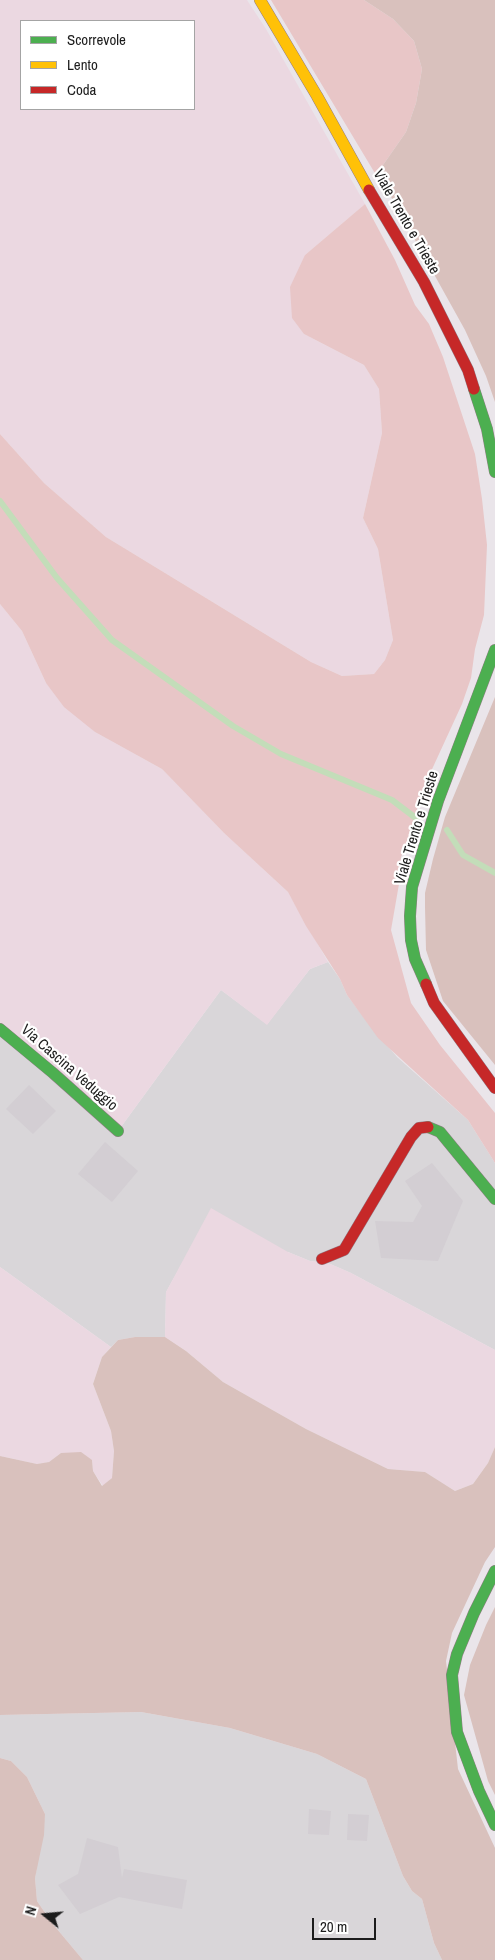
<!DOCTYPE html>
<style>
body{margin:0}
#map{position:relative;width:495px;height:1960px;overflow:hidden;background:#eae5ea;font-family:"Archivo Narrow",sans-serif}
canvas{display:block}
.legend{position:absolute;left:20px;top:20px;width:175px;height:90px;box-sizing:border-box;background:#fff;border:1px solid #a4a4a4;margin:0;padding:6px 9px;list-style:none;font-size:15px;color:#1c1c1c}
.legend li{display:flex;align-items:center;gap:10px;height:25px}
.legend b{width:25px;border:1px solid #a4a4a4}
.north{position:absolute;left:20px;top:1890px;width:50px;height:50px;-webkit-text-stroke:4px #fff;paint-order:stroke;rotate:287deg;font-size:14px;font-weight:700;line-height:20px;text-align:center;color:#1c1c1c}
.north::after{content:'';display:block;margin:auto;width:18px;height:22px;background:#1c1c1c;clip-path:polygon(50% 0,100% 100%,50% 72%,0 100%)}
.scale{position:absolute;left:312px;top:1918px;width:64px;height:22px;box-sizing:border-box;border:2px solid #1c1c1c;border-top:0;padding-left:6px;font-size:15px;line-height:18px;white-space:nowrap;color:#1c1c1c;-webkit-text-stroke:4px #fff;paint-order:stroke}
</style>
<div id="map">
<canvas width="495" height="1960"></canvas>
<ul class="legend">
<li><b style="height:6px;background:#4caf50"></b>Scorrevole</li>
<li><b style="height:6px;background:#ffc107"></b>Lento</li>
<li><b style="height:6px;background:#c62828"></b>Coda</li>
</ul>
<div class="north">N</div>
<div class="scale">20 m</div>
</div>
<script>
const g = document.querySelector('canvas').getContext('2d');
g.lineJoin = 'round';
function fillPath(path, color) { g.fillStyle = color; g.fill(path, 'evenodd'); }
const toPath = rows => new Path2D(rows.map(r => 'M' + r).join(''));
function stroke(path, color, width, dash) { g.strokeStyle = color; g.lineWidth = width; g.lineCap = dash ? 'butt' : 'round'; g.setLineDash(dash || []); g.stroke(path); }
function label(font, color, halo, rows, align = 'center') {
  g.font = font + ' "Archivo Narrow",sans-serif'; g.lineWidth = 4.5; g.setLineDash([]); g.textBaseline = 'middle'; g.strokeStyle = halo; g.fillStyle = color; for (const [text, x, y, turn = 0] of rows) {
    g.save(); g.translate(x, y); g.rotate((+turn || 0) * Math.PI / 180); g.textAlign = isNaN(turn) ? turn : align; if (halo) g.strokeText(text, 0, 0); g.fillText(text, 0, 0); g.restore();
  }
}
fillPath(toPath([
 [328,962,340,979,347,995,362,1015,397,1057,468,1120,495,1163,495,1350,351,1273,328,1263,310,1261,288,1252,182,1264,166,1292,165,1337,135,1337,118,1340,111,1347,0,1267,0,1029,118,1131,221,990,267,1024,310,969],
 [141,1712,230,1728,317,1754,366,1779,403,1876,412,1891,422,1899,434,1943,442,1960,83,1960,52,1923,37,1901,35,1878,45,1814,27,1777,11,1761,0,1758,0,1715]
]), '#d9d6d9');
fillPath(toPath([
 [0,0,247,0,266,29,365,204,305,255,304,334,364,365,379,389,382,433,363,518,378,549,393,640,385,660,374,674,342,676,311,662,106,537,44,483,0,434],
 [21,21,194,21,194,109,21,109],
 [0,604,22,631,46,683,95,732,162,769,224,833,288,892,328,962,310,969,267,1025,221,990,118,1131,0,1029],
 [211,1208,288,1252,310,1261,328,1263,351,1273,495,1350,495,1447,488,1463,473,1484,455,1491,425,1472,388,1469,306,1429,223,1382,186,1351,165,1337,166,1292],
 [0,1267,111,1347,102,1357,93,1384,111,1431,114,1451,112,1478,103,1486,93,1471,92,1460,61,1453,49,1462,37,1464,0,1456]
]), '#ebd8e1');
fillPath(toPath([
 [271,0,364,0,393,19,414,41,422,69,416,103,406,132,376,175],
 [365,204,395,260,415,305,429,324,443,357,475,454,482,499,487,545,484,615,475,649,471,678,462,704,422,791,409,838,401,857,399,884,391,930,411,1003,440,1045,495,1113,495,1163,468,1120,378,1038,347,995,340,979,306,926,288,892,224,833,162,769,95,732,64,707,46,683,22,631,0,604,0,434,44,483,106,537,311,662,342,676,374,674,385,660,393,640,378,549,363,518,382,433,379,389,364,365,304,334,292,318,290,287,305,255]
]), '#e8c6c7');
fillPath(toPath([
 [364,0,495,0,495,402,486,376,465,330,390,195,376,175,406,132,416,103,422,69,414,41,393,19],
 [495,697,495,1065,443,1001,426,950,425,907,425,893,433,859,445,817],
 [135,1337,165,1337,186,1351,223,1382,306,1429,388,1469,425,1472,455,1491,473,1484,488,1463,495,1447,495,1547,485,1562,452,1633,446,1661,458,1769,495,1848,495,1960,442,1960,434,1943,422,1899,412,1891,403,1876,366,1779,317,1754,230,1728,141,1712,0,1715,0,1456,37,1464,49,1462,61,1453,81,1452,92,1460,93,1471,102,1486,112,1478,114,1451,111,1431,93,1384,102,1357,118,1340],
 [495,1607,495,1795,488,1781,464,1695,470,1665,486,1625],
 [0,1758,11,1761,27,1777,45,1814,44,1835,35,1878,37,1901,52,1923,83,1960,0,1960]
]), '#d9c1bd');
stroke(toPath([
 [0,501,57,578,112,640,233,726,281,754,392,800,417,819],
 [447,830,463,855,495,873]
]), '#c3ddb9', 6);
fillPath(toPath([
 [29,1085,56,1111,33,1134,6,1109],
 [105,1142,138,1171,112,1202,78,1174],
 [432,1163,463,1201,438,1261,381,1258,375,1221,413,1222,422,1206,405,1181],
 [309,1809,331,1811,329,1835,308,1834],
 [348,1814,369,1815,367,1841,347,1840],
 [87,1838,118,1847,122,1878,124,1869,187,1880,182,1909,119,1897,80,1914,58,1885,78,1874]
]), '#d3ced3');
const fast = toPath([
 [474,389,487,429,495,472],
 [426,984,415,959,411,940,410,916,412,887,438,801,495,650],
 [0,1029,53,1073,118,1131],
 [428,1127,440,1132,495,1199],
 [495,1571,474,1613,457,1654,452,1675,457,1732,479,1791,495,1825]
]);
const slow = toPath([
 [260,0,317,96,369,190]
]);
const jam = toPath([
 [369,190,424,282,468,370,474,389],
 [426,984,434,1003,495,1088],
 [322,1259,344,1250,411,1137,419,1128,428,1127]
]);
stroke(fast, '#937e87', 12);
stroke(slow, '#937e87', 12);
stroke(jam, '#937e87', 12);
stroke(fast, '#4caf50', 11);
stroke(slow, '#ffc107', 11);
stroke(jam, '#c62828', 11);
label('15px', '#1c1c1c', '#fff', [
 ["Viale Trento e Trieste",406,222,60],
 ["Viale Trento e Trieste",417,828,-73],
 ["Via Cascina Veduggio",69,1068,41]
]);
</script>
